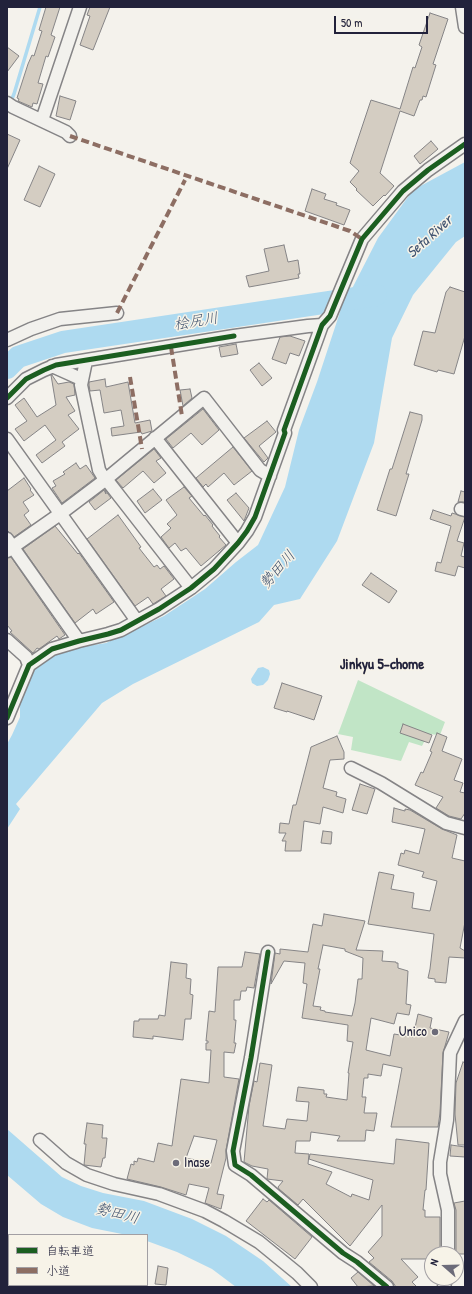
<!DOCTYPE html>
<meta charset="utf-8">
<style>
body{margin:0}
#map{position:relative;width:472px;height:1294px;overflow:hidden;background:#f4f2ec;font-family:"Patrick Hand","Klee One",sans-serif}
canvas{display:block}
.frame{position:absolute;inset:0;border:8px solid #22223b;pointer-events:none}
.legend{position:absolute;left:8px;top:1234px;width:140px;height:52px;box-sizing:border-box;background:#f7f3e8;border:1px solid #a29fa3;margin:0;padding:5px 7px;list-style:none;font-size:12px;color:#22223b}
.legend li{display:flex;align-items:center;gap:8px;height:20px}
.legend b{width:20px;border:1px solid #a29fa3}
.north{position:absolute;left:424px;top:1246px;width:40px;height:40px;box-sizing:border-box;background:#f7f3e8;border:1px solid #a29fa3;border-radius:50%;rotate:290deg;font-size:11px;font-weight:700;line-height:16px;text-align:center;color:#22223b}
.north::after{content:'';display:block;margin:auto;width:14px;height:18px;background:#6c6b79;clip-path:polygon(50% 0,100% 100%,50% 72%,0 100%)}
.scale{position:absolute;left:334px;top:16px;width:94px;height:18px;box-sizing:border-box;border:2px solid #22223b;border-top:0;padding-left:5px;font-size:12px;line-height:14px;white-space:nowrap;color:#22223b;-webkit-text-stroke:3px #f7f3e8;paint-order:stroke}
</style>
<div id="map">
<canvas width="472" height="1294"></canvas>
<div class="frame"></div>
<ul class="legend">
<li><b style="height:5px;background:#1b5e20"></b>自転車道</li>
<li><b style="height:5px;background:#8d6e63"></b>小道</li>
</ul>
<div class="north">N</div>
<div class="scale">50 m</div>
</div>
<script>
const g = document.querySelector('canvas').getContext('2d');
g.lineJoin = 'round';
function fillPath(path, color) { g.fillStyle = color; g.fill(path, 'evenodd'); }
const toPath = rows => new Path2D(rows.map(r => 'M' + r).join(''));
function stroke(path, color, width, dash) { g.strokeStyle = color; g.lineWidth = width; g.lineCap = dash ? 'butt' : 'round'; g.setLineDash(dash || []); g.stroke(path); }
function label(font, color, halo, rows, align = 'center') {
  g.font = font + ' "Patrick Hand","Klee One",sans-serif'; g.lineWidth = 3; g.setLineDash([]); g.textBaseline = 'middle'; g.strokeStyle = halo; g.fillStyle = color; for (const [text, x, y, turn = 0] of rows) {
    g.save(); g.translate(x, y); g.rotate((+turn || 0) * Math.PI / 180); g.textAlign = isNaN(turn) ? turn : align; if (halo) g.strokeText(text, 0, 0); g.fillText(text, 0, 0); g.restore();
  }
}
fillPath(toPath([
 [358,680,445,722,440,735,428,734,422,746,409,742,401,761,351,750,353,737,338,734]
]), '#c1e5c6');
fillPath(toPath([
 [465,162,465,236,456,242,413,295,392,338,374,443,337,541,300,599,274,605,259,622,133,684,102,703,16,804,20,809,7,829,7,744,12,735,20,717,20,700,32,672,40,664,56,654,81,647,106,643,164,616,205,589,236,562,258,545,285,487,299,430,317,382,340,312,378,238,413,190],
 [263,667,269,670,270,674,268,680,263,685,257,686,252,683,251,679,258,668],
 [7,1129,62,1177,81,1186,103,1193,144,1201,192,1219,226,1236,263,1261,292,1287,236,1287,212,1269,177,1252,147,1241,147,1235,127,1235,92,1228,63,1217,41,1204,7,1175]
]), '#aedaf0');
stroke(toPath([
 [7,110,14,94,40,7]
]), '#aedaf0', 3.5);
stroke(toPath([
 [7,368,18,357,63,342,376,295]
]), '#aedaf0', 22);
const building = toPath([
 [46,7,60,7,51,35,55,37,48,57,46,56,38,83,43,84,37,104,33,103,32,107,18,101,19,99,17,98,28,64,32,55,34,56,42,31,39,30,46,7],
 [90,7,110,7,93,50,80,45,90,16,87,15,90,7],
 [430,13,448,19,433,64,436,65,426,97,423,96,422,100,420,100,414,116,400,111,380,173,394,186,385,196,384,195,373,206,356,190,357,189,350,182,359,171,350,163,371,100,400,109,413,67,415,68,422,47,419,45,430,13],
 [7,47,19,56,7,72,7,47],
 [60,96,76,101,70,120,56,116,60,96],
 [7,134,20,140,7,169,7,134],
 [431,141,438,149,420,164,414,156,431,141],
 [39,166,55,174,40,207,24,200,39,166],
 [312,189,326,194,324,199,337,203,336,205,350,210,344,225,305,211,312,189],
 [284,245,288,262,298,260,300,274,298,274,299,278,249,287,246,276,269,271,264,249,284,245],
 [450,287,465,292,465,336,454,374,438,370,437,372,414,365,423,331,435,333,446,292,450,287],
 [290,336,305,341,299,356,290,353,286,364,272,359,280,337,290,336],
 [236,344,238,354,221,357,219,347,236,344],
 [259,363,272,378,262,386,250,370,259,363],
 [51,375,52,375,58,384,69,382,74,384,75,395,66,397,75,411,68,415,79,429,62,442,65,446,42,463,36,455,56,440,45,425,24,441,15,429,27,421,15,405,24,398,37,417,56,405,51,375],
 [105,379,106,387,128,382,135,423,150,420,152,431,142,434,141,432,112,436,111,428,124,426,121,410,104,413,100,390,90,391,89,385,89,382,105,379],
 [190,389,192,398,183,406,180,390,190,389],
 [203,409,219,430,202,445,191,433,173,448,166,439,203,409],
 [410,412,422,415,422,420,406,474,409,474,396,516,377,510,390,469,392,469,410,412],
 [267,421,276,432,259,446,268,458,264,462,244,438,267,421],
 [233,447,252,471,234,485,224,473,208,487,206,484,203,487,196,478,233,447],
 [154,449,161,458,156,461,166,473,154,483,143,471,123,488,116,480,154,449],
 [76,463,80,469,86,465,95,478,62,503,52,488,56,486,53,481,65,474,63,472,76,463],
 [24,478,31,489,30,490,34,495,23,502,29,511,24,515,31,525,14,537,7,530,7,491,24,478],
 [184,487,192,496,189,498,204,516,205,515,213,525,212,526,220,536,219,537,226,545,201,566,186,548,181,551,175,543,169,548,161,537,171,528,167,524,177,515,166,500,184,487],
 [153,489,162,500,145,513,137,501,153,489],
 [104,490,106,494,105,490,111,498,95,510,89,502,104,490],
 [461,491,465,492,465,502,458,502,461,491],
 [236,493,249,508,244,521,227,500,236,493],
 [433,510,451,516,452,513,465,517,457,541,464,543,461,556,465,557,465,568,458,566,455,576,435,571,437,562,441,563,451,526,430,519,433,510],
 [118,515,141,547,139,548,154,567,157,565,160,569,164,566,174,579,161,589,166,596,153,604,148,597,135,606,87,539,118,515],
 [55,526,78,554,79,553,114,602,96,614,93,609,75,623,23,549,55,526],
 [11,557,65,635,59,639,57,636,39,649,37,648,33,653,10,632,12,631,7,625,7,558,11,557],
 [371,573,397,591,389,603,362,585,371,573],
 [282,683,322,696,314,720,287,711,287,712,274,708,282,683],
 [403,724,432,735,429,743,400,733,403,724],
 [437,733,447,737,442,751,462,759,454,780,463,783,460,792,465,793,465,813,461,819,449,816,436,808,443,797,415,785,421,772,423,773,432,752,430,751,437,733],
 [337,736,344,752,344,759,330,760,323,788,337,792,336,796,346,799,343,813,323,807,320,824,304,821,301,851,285,851,286,841,282,841,286,833,279,833,280,823,289,824,293,805,296,805,311,747,337,736],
 [360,784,375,789,367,814,352,810,360,784],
 [394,808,405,811,405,809,410,810,442,829,457,835,452,858,465,861,465,922,460,948,465,951,465,958,449,957,446,983,435,982,435,979,428,978,430,969,434,934,368,924,379,872,394,875,391,889,414,893,412,908,430,911,437,881,422,877,424,872,398,865,401,853,404,854,405,850,419,854,425,829,392,822,394,808],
 [323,831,332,832,331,844,321,843,323,831],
 [324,914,365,921,356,950,383,951,382,961,396,962,396,963,398,963,398,968,408,971,406,1004,411,1005,409,1015,397,1013,394,1024,371,1018,366,1050,390,1056,394,1034,413,1037,418,1014,432,1018,430,1028,449,1032,443,1053,440,1113,438,1127,391,1127,402,1068,383,1064,381,1076,368,1074,368,1078,364,1078,362,1097,366,1097,364,1113,377,1113,374,1131,366,1130,365,1141,337,1141,340,1136,311,1132,310,1141,296,1141,295,1153,309,1154,308,1164,332,1172,326,1184,351,1197,352,1194,369,1200,373,1180,309,1159,310,1154,394,1164,396,1139,429,1143,426,1190,425,1190,423,1210,425,1210,425,1217,440,1217,440,1254,432,1254,432,1259,401,1259,418,1277,412,1282,417,1287,396,1287,392,1281,369,1262,374,1258,368,1252,382,1236,382,1205,350,1246,303,1199,298,1205,279,1189,278,1187,283,1181,267,1179,268,1169,252,1166,244,1162,249,1106,254,1081,257,1082,260,1063,272,1065,263,1126,285,1129,287,1119,307,1121,309,1102,296,1101,298,1087,324,1090,324,1094,327,1094,326,1097,347,1100,349,1073,348,1073,353,1042,347,1041,348,1025,302,1018,307,984,303,983,305,963,284,961,271,984,275,953,280,954,280,949,308,952,313,924,322,926,324,914],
 [323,945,345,949,345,951,363,958,362,979,358,979,355,1003,352,1016,325,1012,325,1011,320,1010,321,1007,313,1006,320,969,318,969,323,945],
 [245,952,260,954,254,988,247,987,246,991,241,991,240,1000,234,1000,234,1020,236,1020,234,1043,236,1043,234,1053,224,1052,224,1077,239,1079,226,1150,226,1158,217,1194,224,1195,221,1209,205,1203,209,1188,189,1184,186,1195,161,1187,127,1179,131,1164,134,1165,134,1161,137,1162,138,1158,154,1162,158,1143,172,1146,181,1079,209,1083,211,1050,206,1050,206,1043,208,1043,208,1041,206,1041,209,1011,215,1012,218,967,242,967,245,952],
 [194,1136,217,1140,211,1163,186,1158,194,1136],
 [171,962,187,964,186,978,191,979,190,994,193,995,191,1019,185,1019,183,1040,153,1036,153,1039,133,1037,134,1021,139,1021,139,1019,158,1019,159,1015,165,1016,171,962],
 [463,1062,465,1063,465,1145,458,1145,455,1114,456,1083,463,1062],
 [87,1123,103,1125,102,1138,107,1138,105,1158,103,1158,101,1167,84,1165,86,1144,84,1144,87,1123],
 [451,1145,465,1147,465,1157,450,1156,451,1145],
 [263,1199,267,1202,269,1200,312,1237,295,1259,246,1221,263,1199],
 [465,1201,465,1254,456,1254,456,1210,454,1203,465,1201],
 [158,1266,168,1268,166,1285,155,1284,158,1266],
 [358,1272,374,1286,358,1287,351,1278,358,1272]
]);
fillPath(building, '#d4cdc2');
stroke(building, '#858486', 1);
const minor = toPath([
 [462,7,465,27],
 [7,103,13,107,66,132,70,136],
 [42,120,80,7],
 [7,340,31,329,60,319,117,313],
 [86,361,81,385,99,470,105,480],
 [52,366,81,379],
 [7,398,26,379,44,370,56,365,234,336,308,326,322,325],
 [155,438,238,543],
 [7,439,137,621],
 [106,479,191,588],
 [461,509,465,510],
 [7,539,79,641],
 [7,551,60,514,105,480,204,398,260,470,270,476],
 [7,640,26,657,29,665],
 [7,718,29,665,52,649,79,641,108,634,121,630,159,609,191,588,214,569,238,543,247,531,255,517,285,433,284,430,322,325,330,316,362,239,403,191,428,170,465,144],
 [351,768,381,783,446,823,465,828],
 [268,952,251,1058,233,1151,235,1165,251,1175,343,1253,357,1262,387,1287],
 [40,1140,66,1163,87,1175,114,1184,159,1194,205,1211,224,1221,259,1242,297,1273,311,1287],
 [448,1254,448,1210,440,1174,440,1162,447,1120,450,1053,465,1021],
 [444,1287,446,1278]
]);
stroke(minor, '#858486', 15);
stroke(minor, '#f2f1ed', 12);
stroke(toPath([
 [70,136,350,231,362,239],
 [117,313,185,180],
 [171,347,182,416],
 [130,377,142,449]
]), '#8d6e63', 4, [8, 4]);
stroke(toPath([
 [7,398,26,379,44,370,56,365,234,336],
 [7,718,29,665,52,649,79,641,108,634,121,630,159,609,191,588,214,569,238,543,247,531,255,517,285,433,284,430,322,325,330,316,362,239,403,191,428,170,465,144],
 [268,952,251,1058,233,1151,235,1165,251,1175,343,1253,357,1262,387,1287]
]), '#1b5e20', 5);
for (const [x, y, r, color] of [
 [435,1032,4,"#6c6b79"],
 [176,1163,4,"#6c6b79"]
]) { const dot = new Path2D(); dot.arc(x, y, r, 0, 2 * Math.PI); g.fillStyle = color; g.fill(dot); stroke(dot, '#f7f3e8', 1.5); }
label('14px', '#22223b', '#f7f3e8', [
 ["Unico",427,1032],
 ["Inase",184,1163,"left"]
], 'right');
label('italic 15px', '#435672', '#f7f3e8', [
 ["Seta River",430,237,-42],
 ["桧尻川",196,322,-9],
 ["勢田川",278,570,-49],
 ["勢田川",117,1214,14]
]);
label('bold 15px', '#22223b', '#f7f3e8', [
 ["Jinkyu 5-chome",382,665]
]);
</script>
